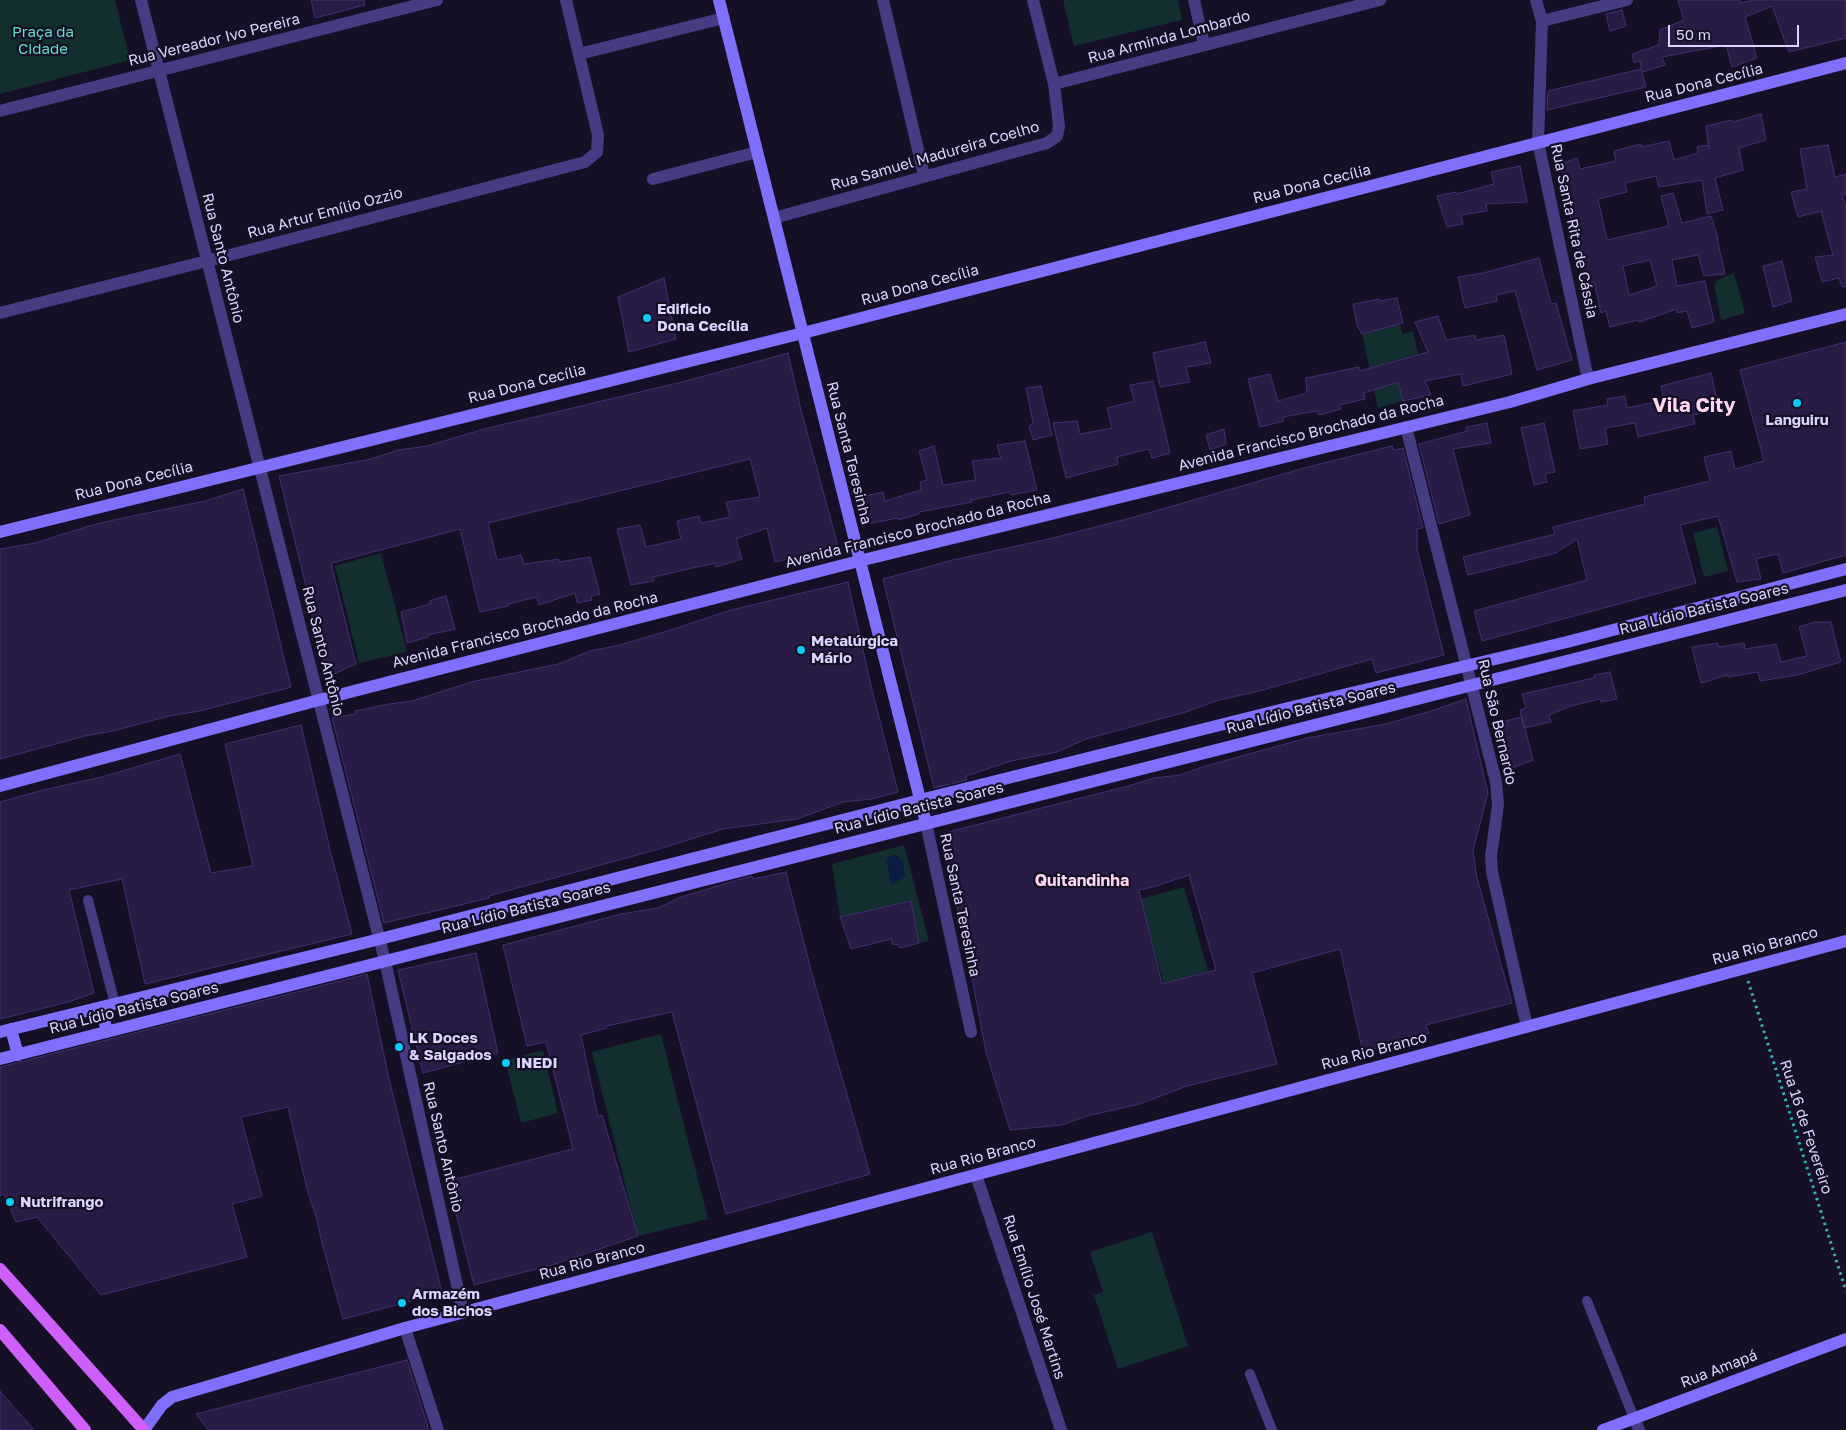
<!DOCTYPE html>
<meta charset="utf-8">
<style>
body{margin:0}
#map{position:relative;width:1846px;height:1430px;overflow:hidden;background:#151025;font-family:"Golos Text",sans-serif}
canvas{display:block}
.scale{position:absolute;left:1668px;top:25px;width:131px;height:22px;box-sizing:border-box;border:2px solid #ddd5fe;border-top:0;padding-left:6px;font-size:15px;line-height:18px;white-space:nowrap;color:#ddd5fe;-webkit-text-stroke:4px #151025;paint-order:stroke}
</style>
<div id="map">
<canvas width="1846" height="1430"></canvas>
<div class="scale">50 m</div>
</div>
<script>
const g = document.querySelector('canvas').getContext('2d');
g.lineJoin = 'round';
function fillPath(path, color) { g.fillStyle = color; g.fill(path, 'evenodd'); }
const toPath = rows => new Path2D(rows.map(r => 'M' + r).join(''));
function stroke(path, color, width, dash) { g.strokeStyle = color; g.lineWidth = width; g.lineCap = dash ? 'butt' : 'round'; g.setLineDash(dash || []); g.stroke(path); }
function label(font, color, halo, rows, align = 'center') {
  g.font = font + ' "Golos Text",sans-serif'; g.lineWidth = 4.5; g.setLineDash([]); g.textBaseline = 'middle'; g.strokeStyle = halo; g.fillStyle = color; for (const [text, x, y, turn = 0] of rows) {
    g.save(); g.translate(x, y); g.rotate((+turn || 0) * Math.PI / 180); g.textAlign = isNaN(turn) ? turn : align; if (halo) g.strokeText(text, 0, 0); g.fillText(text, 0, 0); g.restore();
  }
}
fillPath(toPath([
 [0,0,115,0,130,60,0,94],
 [1063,0,1178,0,1182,20,1074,46],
 [1734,273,1745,313,1721,320,1714,285,1717,280],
 [1399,324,1403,334,1413,331,1418,354,1382,364,1386,386,1398,382,1403,401,1378,408,1362,334],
 [1717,527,1728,571,1704,577,1693,533],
 [381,553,407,652,359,663,335,566],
 [904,845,929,941,919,943,911,901,840,917,832,864],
 [1184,887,1208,971,1164,984,1140,899],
 [661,1034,708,1219,638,1236,592,1052],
 [543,1050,558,1113,521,1123,505,1060],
 [1152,1232,1188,1346,1118,1369,1094,1295,1103,1292,1090,1252]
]), '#132e2f');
fillPath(toPath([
 [897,855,903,863,905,877,893,884,891,882,886,860,890,856]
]), '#0c1b42');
const building = toPath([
 [311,0,364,0,365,5,315,18,311,0],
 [1678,0,1740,0,1740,3,1755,0,1846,0,1846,38,1789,52,1772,6,1745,17,1757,58,1732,67,1726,45,1662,57,1665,65,1642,72,1640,61,1634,62,1632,54,1659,45,1660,30,1684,20,1678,0],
 [1622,10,1626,26,1610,31,1606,14,1622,10],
 [1641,69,1646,87,1547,110,1548,91,1641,69],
 [1761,114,1766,140,1739,148,1743,170,1715,178,1723,210,1707,214,1702,180,1659,187,1656,176,1625,183,1627,192,1598,199,1607,240,1669,226,1661,196,1673,193,1682,223,1711,216,1718,238,1717,238,1725,274,1704,276,1698,255,1672,260,1677,286,1705,281,1714,322,1692,328,1687,311,1677,313,1677,309,1639,322,1638,320,1610,327,1606,311,1601,313,1594,282,1585,284,1569,211,1571,210,1560,164,1577,158,1580,169,1616,161,1614,151,1641,144,1641,147,1669,141,1674,160,1698,153,1697,147,1707,145,1709,149,1706,126,1732,120,1733,122,1761,114],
 [1650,260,1657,286,1629,295,1623,266,1650,260],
 [1828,145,1835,177,1846,174,1846,194,1842,195,1846,208,1846,286,1842,287,1839,278,1822,282,1815,257,1833,255,1821,211,1798,217,1791,192,1807,189,1800,149,1828,145],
 [1520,166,1527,202,1486,204,1487,211,1461,215,1463,224,1447,227,1437,196,1456,192,1457,194,1494,184,1491,172,1520,166],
 [1539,258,1551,304,1556,303,1572,360,1537,370,1515,291,1496,295,1497,301,1465,308,1458,277,1483,273,1539,258],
 [1782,261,1792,301,1773,307,1763,266,1782,261],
 [664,278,676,339,629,352,618,297,664,278],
 [1397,298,1403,323,1362,334,1357,325,1353,304,1379,299,1380,301,1397,298],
 [1438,316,1446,340,1475,335,1476,340,1504,335,1512,374,1463,386,1461,374,1425,381,1431,395,1403,401,1398,382,1364,393,1365,399,1339,405,1341,409,1319,415,1316,411,1283,417,1284,421,1260,427,1248,379,1270,374,1278,401,1307,393,1306,378,1359,367,1360,371,1428,352,1415,322,1438,316],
 [1205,342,1211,363,1186,367,1190,382,1160,387,1153,353,1205,342],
 [1846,342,1846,555,1783,573,1778,554,1756,559,1761,579,1737,582,1718,516,1680,525,1696,583,1482,641,1474,611,1587,580,1577,539,1556,553,1468,575,1463,557,1555,534,1553,527,1645,504,1644,497,1710,481,1704,457,1731,451,1735,469,1764,461,1740,370,1846,342],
 [788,353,801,410,838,546,775,562,767,528,736,539,742,559,716,567,715,563,653,577,654,581,631,585,617,529,640,525,646,547,681,539,677,521,699,516,701,523,730,517,726,502,760,497,750,459,488,523,497,560,521,555,524,564,559,559,559,562,590,557,600,594,591,596,592,600,577,603,575,593,539,605,537,597,508,604,508,606,480,612,460,529,331,563,356,664,328,677,279,476,371,459,398,450,427,446,484,429,686,381,788,353],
 [1711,373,1719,409,1693,415,1695,424,1638,437,1635,423,1605,428,1608,444,1580,449,1573,411,1608,405,1607,399,1625,396,1627,408,1664,400,1661,386,1711,373],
 [1153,381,1170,453,1152,458,1149,449,1117,457,1118,464,1066,478,1053,423,1077,421,1080,434,1112,428,1107,408,1134,401,1130,385,1153,381],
 [1041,386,1052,435,1033,440,1029,426,1033,423,1026,388,1041,386],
 [1487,423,1491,443,1453,449,1470,515,1439,524,1419,444,1467,431,1466,427,1487,423],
 [1544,423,1555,472,1545,474,1547,482,1534,485,1521,428,1544,423],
 [1224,429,1226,444,1210,450,1206,435,1224,429],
 [1025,441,1037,490,1011,495,1010,492,971,500,972,502,919,512,919,514,898,520,898,518,867,524,864,509,867,508,865,496,883,492,885,501,921,490,920,482,927,480,919,451,934,446,943,485,976,480,972,461,1001,458,997,445,1025,441],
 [1392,446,1393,450,1403,448,1423,528,1417,529,1417,549,1444,655,1376,673,1372,659,1263,690,1216,701,1186,712,1086,739,1057,752,1011,761,966,776,967,780,934,788,883,579,953,560,1053,538,1138,516,1304,468,1392,446],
 [243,489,291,687,200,711,169,716,113,731,85,736,0,759,0,549,35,543,89,526,118,519,205,501,243,489],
 [848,582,872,690,898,792,872,799,843,802,797,819,723,829,666,847,489,896,489,898,384,923,332,718,355,714,355,711,389,704,412,701,471,682,558,664,590,651,620,645,674,629,731,610,848,582],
 [446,596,455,629,428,635,428,637,407,643,401,612,430,604,430,601,446,596],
 [1816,622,1831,622,1841,662,1797,675,1760,681,1758,672,1728,677,1727,675,1701,683,1692,647,1718,643,1719,647,1744,643,1745,649,1776,644,1781,662,1807,656,1799,627,1816,622],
 [1610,672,1617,699,1601,702,1600,699,1571,706,1549,715,1551,722,1524,728,1520,710,1526,708,1522,694,1594,678,1594,675,1610,672],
 [1466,699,1488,793,1473,850,1477,878,1512,1003,1426,1025,1429,1033,1363,1052,1340,949,1252,973,1277,1064,1187,1086,1140,1104,1087,1116,1062,1125,1010,1130,986,1052,964,936,940,834,1128,786,1154,778,1180,775,1202,767,1307,738,1386,724,1434,710,1466,699],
 [1189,875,1216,970,1162,984,1139,890,1153,887,1189,875],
 [1522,717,1533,760,1512,768,1501,722,1522,717],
 [301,725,330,850,352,934,145,984,122,879,69,890,94,993,68,1002,0,1019,0,802,43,790,102,777,180,754,211,873,253,866,225,744,301,725],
 [786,872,812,974,870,1174,726,1214,672,1012,606,1026,607,1028,581,1035,598,1117,602,1115,638,1236,552,1265,474,1285,448,1181,573,1149,546,1042,527,1046,503,945,621,914,658,908,681,897,744,878,752,876,753,879,786,872],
 [911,901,919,943,900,948,898,944,893,945,891,939,851,949,840,917,911,901],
 [476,953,498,1053,423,1073,398,970,476,953],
 [367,974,389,1079,442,1293,343,1319,322,1243,317,1220,307,1189,288,1107,241,1117,262,1196,232,1204,247,1257,101,1295,37,1217,16,1222,4,1194,0,1196,0,1067,367,974],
 [407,1360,429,1430,208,1430,196,1414,407,1360],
 [0,1391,34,1430,0,1430,0,1391]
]);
fillPath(building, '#281c46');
stroke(building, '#422f71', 1);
stroke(toPath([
 [1748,981,1846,1291]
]), '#33b1b4', 3, [2.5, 4]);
stroke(toPath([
 [88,900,115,1004],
 [1587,1301,1634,1418],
 [1250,1374,1272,1430]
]), '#453c83', 10);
stroke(toPath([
 [141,0,385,961,463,1312],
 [883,0,924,175],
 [1194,0,1204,44],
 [1536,0,1542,21,1538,142,1588,379],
 [1542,21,1627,0],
 [579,54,724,18],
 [1054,84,1380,0],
 [0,111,437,0],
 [653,179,757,152],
 [774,218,1047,143,1057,136,1059,126,1054,84,1033,0],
 [0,313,207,261,585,162,597,152,598,135,566,0],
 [1406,427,1496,782,1498,805,1491,856,1492,872,1527,1027],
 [926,823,971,1032],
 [976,1175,1061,1430],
 [405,1328,438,1430],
 [1634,1418,1639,1430]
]), '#453c83', 12);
stroke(toPath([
 [719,0,926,823],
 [0,532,803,333,1846,63],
 [0,786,319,700,859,561,1510,402,1588,379,1846,314],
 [101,1007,107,1032],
 [11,1029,18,1055],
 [0,1032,380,939,920,800,1288,708,1567,642,1846,569],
 [0,1059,1846,590],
 [144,1430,162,1405,172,1397,405,1328,1846,941],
 [1603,1430,1846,1339]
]), '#7f6ffb', 12);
stroke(toPath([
 [0,1269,144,1430],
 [0,1330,85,1430]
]), '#ce5ffb', 12);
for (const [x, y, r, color] of [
 [647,318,5,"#07cbf8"],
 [1797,403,5,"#07cbf8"],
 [801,650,5,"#07cbf8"],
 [399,1047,5,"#07cbf8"],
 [506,1063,5,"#07cbf8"],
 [10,1202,5,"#07cbf8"],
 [402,1303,5,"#07cbf8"]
]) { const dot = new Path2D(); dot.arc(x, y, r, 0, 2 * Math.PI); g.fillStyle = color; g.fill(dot); stroke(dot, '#151025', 2); }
label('15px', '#63ddc8', '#151025', [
 ["Praça da",43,32],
 ["Cidade",43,49]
]);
label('15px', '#ddd5fe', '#151025', [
 ["Rua Arminda Lombardo",1169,37,-15],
 ["Rua Vereador Ivo Pereira",214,40,-14],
 ["Rua Dona Cecília",1704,83,-14],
 ["Rua Samuel Madureira Coelho",935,156,-16],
 ["Rua Dona Cecília",1312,184,-14],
 ["Rua Artur Emílio Ozzio",325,213,-15],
 ["Rua Santa Rita de Cássia",1574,231,78],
 ["Rua Santo Antônio",223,258,76],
 ["Rua Dona Cecília",920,285,-15],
 ["Rua Dona Cecília",527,384,-14],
 ["Avenida Francisco Brochado da Rocha",1311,433,-14],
 ["Rua Santa Teresinha",849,453,76],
 ["Rua Dona Cecília",134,481,-14],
 ["Avenida Francisco Brochado da Rocha",918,530,-14],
 ["Rua Lídio Batista Soares",1704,609,-14],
 ["Avenida Francisco Brochado da Rocha",525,630,-14],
 ["Rua Santo Antônio",323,651,76],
 ["Rua Lídio Batista Soares",1311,708,-14],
 ["Rua São Bernardo",1497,722,77],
 ["Rua Lídio Batista Soares",919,808,-14],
 ["Rua Santa Teresinha",960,905,78],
 ["Rua Lídio Batista Soares",526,908,-14],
 ["Rua Rio Branco",1765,946,-15],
 ["Rua Lídio Batista Soares",134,1008,-14],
 ["Rua Rio Branco",1374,1051,-15],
 ["Rua 16 de Fevereiro",1806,1127,72],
 ["Rua Santo Antônio",443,1147,77],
 ["Rua Rio Branco",983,1156,-15],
 ["Rua Rio Branco",592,1261,-15],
 ["Rua Emílio José Martins",1034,1297,72],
 ["Rua Amapá",1719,1369,-21]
]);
label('bold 15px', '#ddd5fe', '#151025', [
 ["Edificio",657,309],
 ["Dona Cecília",657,326],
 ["Languiru",1797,420,"center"],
 ["Metalúrgica",811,641],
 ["Mário",811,658],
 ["LK Doces",409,1038],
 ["& Salgados",409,1055],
 ["INEDI",516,1063],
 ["Nutrifrango",20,1202],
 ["Armazém",412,1294],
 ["dos Bichos",412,1311]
], 'left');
label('bold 16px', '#fed7ec', '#151025', [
 ["Quitandinha",1082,881]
]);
label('bold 20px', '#fed7ec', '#151025', [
 ["Vila City",1694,406]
]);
</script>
